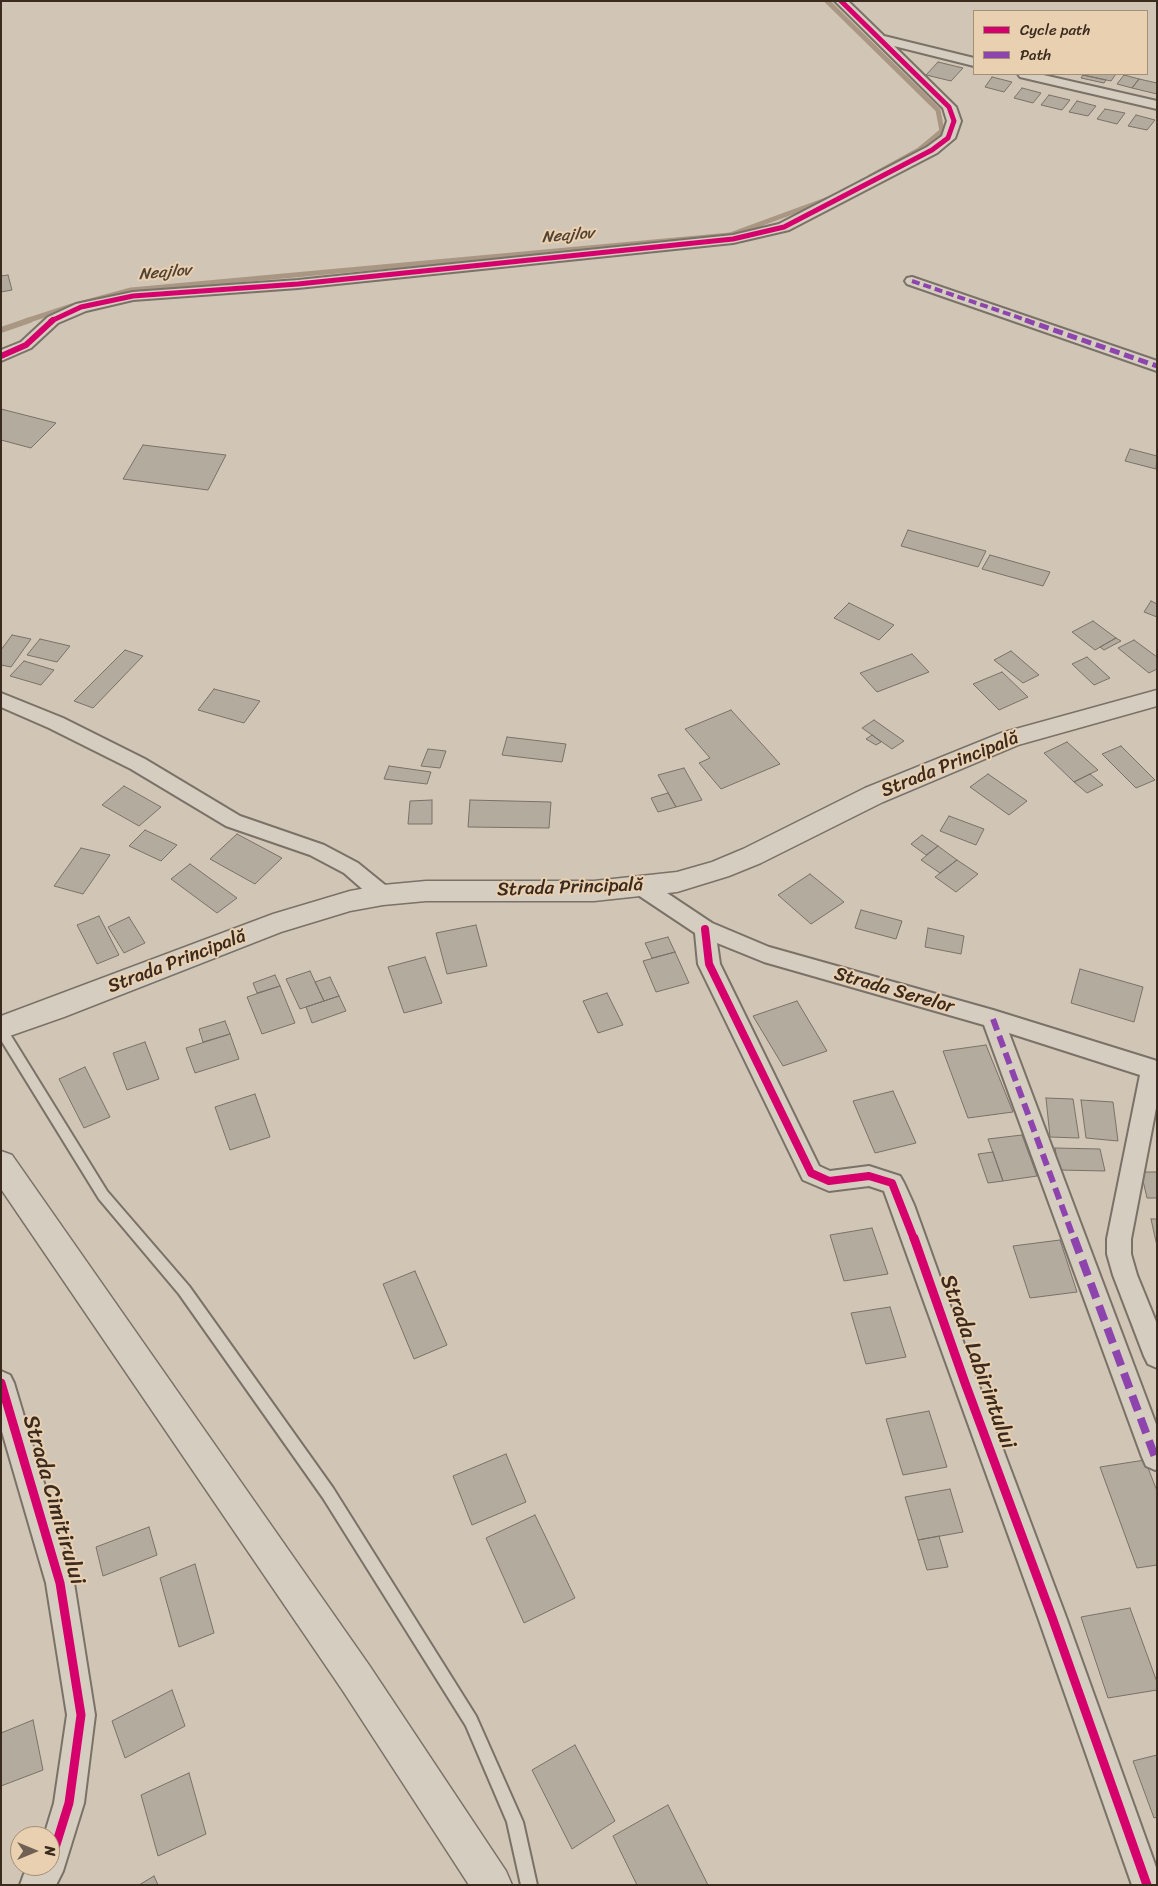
<!DOCTYPE html>
<meta charset="utf-8">
<style>
body{margin:0}
#map{position:relative;width:1158px;height:1886px;overflow:hidden;background:#d1c5b5;font-family:Sriracha,sans-serif}
canvas{display:block}
.frame{position:absolute;inset:0;border:2px solid #3b2a1e;pointer-events:none}
.legend{position:absolute;left:973px;top:10px;width:175px;height:65px;box-sizing:border-box;background:#e9d0b1;border:1px solid #a38e76;margin:0;padding:6px 9px;list-style:none;font-size:15px;color:#3b2a1e}
.legend li{display:flex;align-items:center;gap:10px;height:25px}
.legend b{width:25px;border:1px solid #a38e76}
.north{position:absolute;left:10px;top:1826px;width:50px;height:50px;box-sizing:border-box;background:#e9d0b1;border:1px solid #a38e76;border-radius:50%;rotate:90deg;font-size:14px;font-weight:700;line-height:20px;text-align:center;color:#3b2a1e}
.north::after{content:'';display:block;margin:auto;width:18px;height:22px;background:#706053;clip-path:polygon(50% 0,100% 100%,50% 72%,0 100%)}
</style>
<div id="map">
<canvas width="1158" height="1886"></canvas>
<div class="frame"></div>
<ul class="legend">
<li><b style="height:6px;background:#d6006c"></b>Cycle path</li>
<li><b style="height:6px;background:#8e44ad"></b>Path</li>
</ul>
<div class="north">N</div>
</div>
<script>
const g = document.querySelector('canvas').getContext('2d');
g.lineJoin = 'round';
const toPath = rows => new Path2D(rows.map(r => 'M' + r).join(''));
function stroke(path, color, width, dash) { g.strokeStyle = color; g.lineWidth = width; g.lineCap = dash ? 'butt' : 'round'; g.setLineDash(dash || []); g.stroke(path); }
function fillPath(path, color) { g.fillStyle = color; g.fill(path, 'evenodd'); }
function label(font, color, halo, rows, align = 'center') {
  g.font = font + ' Sriracha,sans-serif'; g.lineWidth = 4; g.setLineDash([]); g.textBaseline = 'middle'; g.strokeStyle = halo; g.fillStyle = color; for (const [text, x, y, turn = 0] of rows) {
    g.save(); g.translate(x, y); g.rotate((+turn || 0) * Math.PI / 180); g.textAlign = isNaN(turn) ? turn : align; if (halo) g.strokeText(text, 0, 0); g.fillText(text, 0, 0); g.restore();
  }
}
stroke(toPath([
 [827,1,938,110,942,131,919,150,870,177],
 [26,321,72,306,131,290,730,235,831,198]
]), '#aa9783', 5);
stroke(toPath([
 [1,330,30,320]
]), '#aa9783', 6);
const building = toPath([
 [938,62,963,68,951,81,926,75,938,62],
 [1078,74,1116,74,1111,81,1078,74],
 [1083,75,1106,80,1104,83,1081,78,1083,75],
 [1124,75,1139,79,1132,88,1117,84,1124,75],
 [992,77,1012,82,1004,92,985,87,992,77],
 [1139,79,1157,83,1157,94,1132,88,1139,79],
 [1022,88,1041,93,1033,103,1014,98,1022,88],
 [1049,95,1070,100,1062,110,1041,105,1049,95],
 [1077,101,1096,106,1088,116,1069,112,1077,101],
 [1105,109,1125,113,1117,124,1097,119,1105,109],
 [1136,115,1155,120,1147,130,1128,126,1136,115],
 [8,275,12,290,1,292,1,276,8,275],
 [1,409,56,423,31,448,1,440,1,409],
 [143,445,226,455,208,490,123,479,143,445],
 [1130,449,1157,456,1156,469,1125,461,1130,449],
 [908,530,986,551,978,567,901,546,908,530],
 [990,555,1050,572,1043,586,982,569,990,555],
 [1151,601,1157,604,1157,617,1144,612,1151,601],
 [849,603,894,625,879,640,834,618,849,603],
 [1093,621,1116,638,1095,650,1072,632,1093,621],
 [12,635,31,639,11,667,1,665,1,650,12,635],
 [1116,638,1121,641,1104,650,1100,647,1116,638],
 [40,639,70,646,57,662,27,655,40,639],
 [1134,640,1157,657,1157,669,1149,673,1118,648,1134,640],
 [125,650,143,656,93,708,74,701,125,650],
 [1011,651,1039,675,1023,683,994,660,1011,651],
 [912,654,929,672,877,692,860,673,912,654],
 [1087,657,1110,678,1094,685,1072,664,1087,657],
 [24,661,54,670,41,685,10,676,24,661],
 [1002,672,1028,697,999,710,973,684,1002,672],
 [214,689,260,701,244,723,198,710,214,689],
 [731,710,780,764,721,789,699,763,710,758,685,729,731,710],
 [874,720,904,741,892,749,862,728,874,720],
 [872,735,881,742,876,745,866,739,872,735],
 [507,737,566,744,562,762,502,755,507,737],
 [1067,742,1098,770,1074,782,1044,753,1067,742],
 [1121,746,1155,780,1136,788,1102,754,1121,746],
 [428,749,446,751,440,768,421,766,428,749],
 [389,766,431,772,427,784,384,779,389,766],
 [684,768,702,800,676,807,658,775,684,768],
 [988,774,1027,801,1009,815,970,787,988,774],
 [1090,774,1103,785,1087,793,1074,782,1090,774],
 [124,786,161,807,139,826,102,805,124,786],
 [668,793,676,807,658,812,651,798,668,793],
 [432,800,432,824,408,824,410,801,432,800],
 [470,800,551,802,549,828,468,827,470,800],
 [949,816,984,829,976,845,940,831,949,816],
 [145,830,177,845,161,861,129,846,145,830],
 [237,834,282,858,255,884,210,859,237,834],
 [922,835,938,846,926,855,911,844,922,835],
 [938,846,957,860,940,873,921,860,938,846],
 [81,848,110,855,83,894,54,886,81,848],
 [957,860,978,874,956,892,935,877,957,860],
 [190,864,237,898,217,913,171,879,190,864],
 [810,874,844,902,811,924,778,895,810,874],
 [861,910,902,921,896,939,855,928,861,910],
 [99,916,119,955,97,964,77,925,99,916],
 [129,917,145,943,124,953,108,927,129,917],
 [476,925,487,966,447,974,436,933,476,925],
 [928,928,964,936,961,954,925,947,928,928],
 [668,937,675,952,652,958,645,943,668,937],
 [675,952,689,983,656,992,643,961,675,952],
 [425,957,442,1003,404,1013,388,967,425,957],
 [1080,969,1143,987,1134,1022,1071,1003,1080,969],
 [310,971,324,1001,300,1009,286,979,310,971],
 [275,975,280,986,257,993,253,983,275,975],
 [330,977,339,996,324,1001,315,982,330,977],
 [280,986,295,1023,262,1034,247,997,280,986],
 [607,993,623,1025,598,1033,583,1001,607,993],
 [339,996,346,1011,312,1023,306,1007,339,996],
 [797,1001,827,1051,783,1066,753,1016,797,1001],
 [225,1021,230,1034,203,1042,199,1029,225,1021],
 [230,1034,239,1059,195,1073,186,1048,230,1034],
 [145,1042,159,1079,127,1090,113,1053,145,1042],
 [986,1045,1013,1112,968,1118,943,1051,986,1045],
 [85,1067,110,1117,84,1128,59,1079,85,1067],
 [893,1091,916,1143,875,1153,853,1101,893,1091],
 [255,1094,270,1137,230,1150,215,1107,255,1094],
 [1046,1098,1073,1099,1079,1138,1050,1137,1046,1098],
 [1081,1100,1113,1102,1118,1141,1086,1138,1081,1100],
 [1022,1135,1037,1176,1003,1181,988,1139,1022,1135],
 [1055,1148,1100,1149,1105,1171,1059,1170,1055,1148],
 [993,1152,1003,1181,988,1183,978,1154,993,1152],
 [1141,1172,1157,1172,1157,1198,1147,1198,1141,1172],
 [1151,1219,1157,1219,1157,1246,1151,1219],
 [872,1228,888,1274,844,1281,830,1235,872,1228],
 [1060,1240,1077,1292,1030,1298,1013,1246,1060,1240],
 [415,1271,447,1345,414,1359,383,1284,415,1271],
 [890,1307,906,1357,866,1364,851,1313,890,1307],
 [929,1411,947,1467,903,1475,886,1419,929,1411],
 [506,1454,526,1502,472,1525,453,1476,506,1454],
 [1145,1460,1157,1491,1157,1565,1137,1568,1100,1467,1145,1460],
 [950,1489,963,1532,918,1540,905,1497,950,1489],
 [535,1515,575,1598,524,1623,486,1538,535,1515],
 [149,1527,157,1555,103,1576,96,1547,149,1527],
 [939,1536,948,1567,927,1570,918,1540,939,1536],
 [195,1564,214,1633,179,1647,160,1578,195,1564],
 [1130,1608,1157,1682,1157,1690,1108,1698,1081,1617,1130,1608],
 [172,1690,185,1726,125,1758,112,1721,172,1690],
 [33,1720,43,1770,1,1786,1,1733,33,1720],
 [575,1745,615,1821,572,1849,532,1770,575,1745],
 [1157,1755,1157,1817,1154,1818,1133,1761,1157,1755],
 [189,1773,206,1834,158,1856,141,1795,189,1773],
 [668,1805,708,1885,637,1885,613,1836,668,1805],
 [154,1876,158,1885,139,1885,154,1876]
]);
fillPath(building, '#b4ab9f');
stroke(building, '#7a7167', 1);
const service = toPath([
 [1,1024,5,1026,107,1191,189,1286,333,1488,476,1716,523,1822,537,1885,521,1885,507,1822,466,1726,323,1498,179,1294,99,1199,1,1040,1,1024]
]);
const minor = toPath([
 [835,1,848,1,884,36,974,58,974,66,894,46,956,107,961,121,955,138,937,153,789,230,733,243,298,288,133,300,86,311,58,323,31,348,1,361,1,350,21,342,48,317,76,304,133,292,298,280,733,235,779,224,927,147,942,136,947,121,943,108,835,1],
 [1018,74,1039,74,1157,101,1157,109,1020,77,1018,74],
 [912,277,1157,361,1157,371,907,284,905,281,907,278,912,277],
 [1,693,63,718,145,759,240,816,324,845,358,863,390,889,393,895,390,901,383,903,376,901,344,873,310,855,226,826,131,769,49,728,1,707,1,693],
 [642,879,649,881,712,923,769,947,993,1010,1157,1061,1157,1103,1131,1239,1131,1254,1137,1275,1157,1324,1157,1368,1148,1364,1144,1356,1113,1275,1107,1254,1107,1239,1140,1075,1009,1033,1157,1427,1157,1469,1155,1470,1146,1466,1142,1457,984,1025,764,962,717,943,720,964,819,1166,830,1171,869,1166,900,1176,904,1183,914,1205,978,1383,1066,1617,1157,1870,1157,1885,1132,1885,1038,1617,884,1191,869,1186,829,1191,803,1180,698,964,695,933,635,893,632,887,635,881,642,879],
 [1,1371,10,1375,14,1383,74,1583,95,1715,84,1803,63,1871,56,1885,20,1885,24,1874,32,1866,50,1866,50,1836,44,1836,54,1803,67,1715,46,1583,1,1428,1,1371]
]);
const secondary = toPath([
 [1157,690,1157,706,1018,745,883,802,761,863,729,876,677,892,594,901,426,901,383,905,350,911,281,932,64,1017,1,1039,1,1016,273,914,350,891,383,885,426,881,594,881,677,872,712,862,743,849,865,788,1001,733,1157,690]
]);
const primary = toPath([
 [1,1151,12,1155,369,1665,506,1871,512,1885,469,1885,343,1691,1,1189,1,1151]
]);
stroke(service, '#7a7167', 4);
stroke(minor, '#7a7167', 4);
stroke(secondary, '#7a7167', 3);
stroke(primary, '#7a7167', 3);
fillPath(service, '#d6cdc1');
fillPath(minor, '#d6cdc1');
fillPath(secondary, '#d6cdc1');
fillPath(primary, '#d6cdc1');
stroke(toPath([
 [912,281,1029,321]
]), '#8e44ad', 4, [8, 4]);
stroke(toPath([
 [1025,320,1157,366]
]), '#8e44ad', 5, [10, 5]);
stroke(toPath([
 [993,1019,1074,1239]
]), '#8e44ad', 6, [12, 6]);
stroke(toPath([
 [1074,1238,1155,1457]
]), '#8e44ad', 8, [16, 8]);
stroke(toPath([
 [51,321,81,307,133,296,298,284,733,239,784,227,932,150,948,138,954,121,949,107,841,1]
]), '#d6006c', 5);
stroke(toPath([
 [1,356,26,345,53,320]
]), '#d6006c', 6);
stroke(toPath([
 [705,929,709,964,811,1173,829,1181,869,1176,892,1183,914,1239]
]), '#d6006c', 8);
stroke(toPath([
 [914,1238,965,1383,1052,1617,1147,1885],
 [1,1383,60,1583,81,1715,69,1803,50,1864]
]), '#d6006c', 9);
label('italic 16px', '#524032', '#e9d0b1', [
 ["Neajlov",568,236,-5],
 ["Neajlov",165,273,-5]
]);
label('19px', '#3b2a1e', '#e9d0b1', [
 ["Strada Principală",950,765,-22],
 ["Strada Principală",570,888,-2],
 ["Strada Principală",177,962,-21],
 ["Strada Serelor",894,991,16]
]);
label('22px', '#3b2a1e', '#e9d0b1', [
 ["Strada Labirintului",977,1362,70],
 ["Strada Cimitirului",53,1500,74]
]);
</script>
